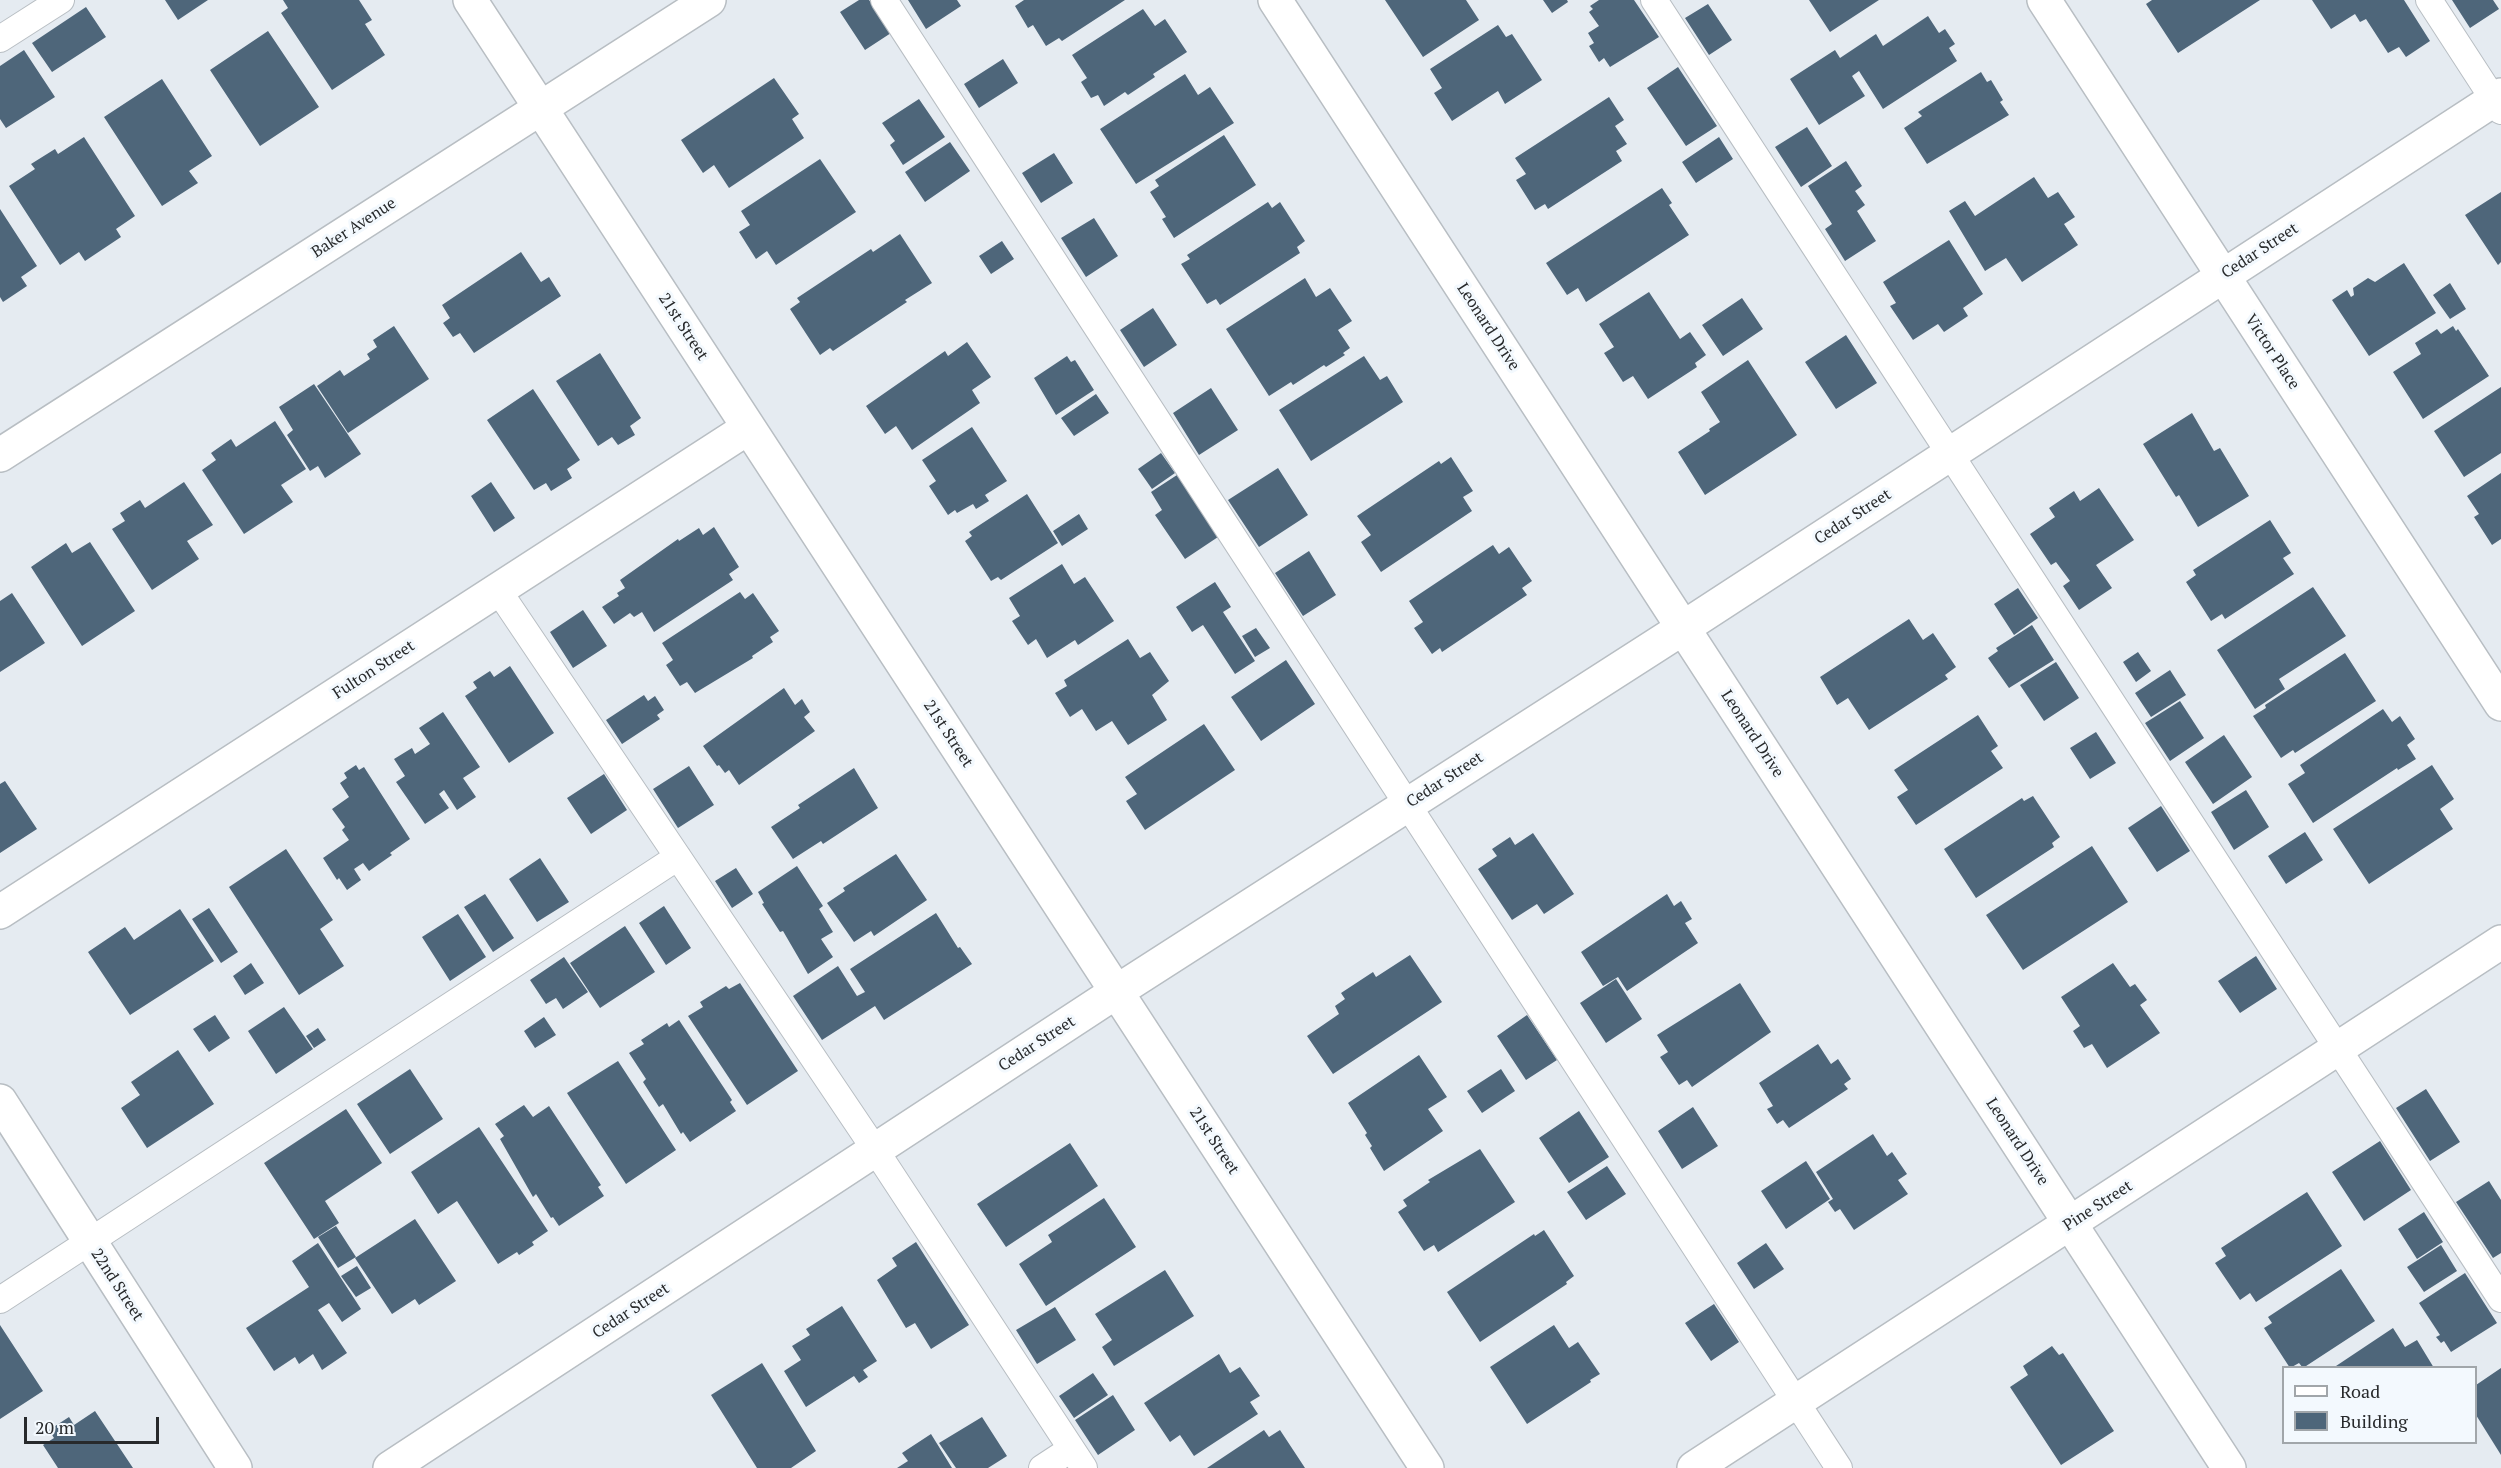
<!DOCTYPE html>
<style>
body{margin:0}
#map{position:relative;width:2501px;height:1468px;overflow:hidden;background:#e5ebf1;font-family:"PT Serif",serif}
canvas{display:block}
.legend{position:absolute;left:2282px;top:1366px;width:195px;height:78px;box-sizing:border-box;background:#f3f9fe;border:2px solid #a1a6aa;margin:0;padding:8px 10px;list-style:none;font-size:18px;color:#27292b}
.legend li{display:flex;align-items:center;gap:12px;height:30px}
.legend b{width:30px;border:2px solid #a1a6aa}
.scale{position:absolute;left:24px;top:1417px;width:135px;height:27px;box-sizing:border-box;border:3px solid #27292b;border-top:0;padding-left:8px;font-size:18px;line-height:21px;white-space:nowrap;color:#27292b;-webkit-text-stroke:4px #f3f9fe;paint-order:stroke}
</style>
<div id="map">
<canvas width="2501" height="1468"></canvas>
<ul class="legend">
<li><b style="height:8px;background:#fff"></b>Road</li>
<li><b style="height:16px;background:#4e667a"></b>Building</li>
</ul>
<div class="scale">20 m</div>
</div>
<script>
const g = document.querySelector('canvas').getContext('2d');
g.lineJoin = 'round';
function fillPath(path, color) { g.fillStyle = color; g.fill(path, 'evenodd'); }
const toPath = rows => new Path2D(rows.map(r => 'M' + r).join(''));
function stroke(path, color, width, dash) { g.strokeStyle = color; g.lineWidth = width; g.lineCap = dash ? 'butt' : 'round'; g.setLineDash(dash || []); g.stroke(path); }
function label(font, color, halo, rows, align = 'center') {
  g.font = font + ' "PT Serif",serif'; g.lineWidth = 6; g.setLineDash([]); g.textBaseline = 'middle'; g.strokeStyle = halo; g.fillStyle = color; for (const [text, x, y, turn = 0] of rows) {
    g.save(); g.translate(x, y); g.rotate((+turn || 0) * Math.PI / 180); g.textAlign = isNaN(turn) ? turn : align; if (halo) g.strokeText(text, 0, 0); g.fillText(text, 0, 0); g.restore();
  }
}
fillPath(toPath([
 [165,0,208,0,178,20],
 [283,0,359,0,372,20,365,24,385,55,332,90,281,13,288,8],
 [859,0,869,0,891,33,865,50,840,12],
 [908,0,957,0,961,6,926,29],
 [1024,0,1125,0,1062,41,1059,38,1046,46,1033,25,1028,28,1015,6],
 [1385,0,1466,0,1479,20,1423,57],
 [1543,0,1567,0,1568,2,1552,13],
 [1599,0,1634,0,1659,37,1610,67,1604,58,1599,62,1589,46,1594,43,1588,33,1599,26,1589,12,1593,9,1590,6],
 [1809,0,1879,0,1830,32],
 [2152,0,2260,0,2178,53,2146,4],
 [2312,0,2404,0,2430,41,2406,57,2399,47,2388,53,2366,19,2360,22,2355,14,2331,29],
 [2452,0,2493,0,2499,9,2470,28],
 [1708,4,1732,40,1709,55,1685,18],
 [86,7,106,37,52,72,32,43],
 [1143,9,1155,26,1165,19,1187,52,1153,74,1155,77,1128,95,1125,92,1104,106,1098,95,1091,98,1081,82,1087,78,1072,55],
 [1928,16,1939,33,1945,29,1955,44,1949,48,1957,61,1883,109,1859,71,1852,76,1865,96,1819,125,1790,79,1835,50,1840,58,1876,34,1883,46],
 [1498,25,1506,37,1512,34,1542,80,1505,104,1498,91,1452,121,1434,93,1442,88,1430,69],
 [268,31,319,107,260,146,210,70],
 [24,50,55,97,6,128,0,119,0,66],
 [1003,59,1018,83,979,108,964,84],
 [1678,67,1717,126,1686,146,1647,88],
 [1981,72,1987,82,1991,80,2003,100,2000,102,2009,115,1927,164,1904,128,1922,116,1918,112],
 [1185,74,1198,95,1210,87,1234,123,1136,184,1100,129],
 [774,78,799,114,792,119,804,138,729,188,714,165,703,173,681,140],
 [162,79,212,156,189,171,198,183,162,206,104,117],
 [1609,97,1624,120,1615,126,1627,144,1616,151,1622,161,1548,209,1545,204,1535,210,1516,180,1526,174,1515,158],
 [919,99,945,137,903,165,890,145,895,141,882,123],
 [1807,127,1832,166,1801,187,1775,147],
 [1224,135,1256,185,1174,238,1162,219,1166,217,1150,192,1159,186,1155,180],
 [84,137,135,216,116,229,121,237,85,261,79,252,60,265,9,186,35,169,31,164,55,149,58,154],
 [1719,137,1733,159,1696,183,1682,162],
 [950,142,970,171,925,202,905,172],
 [1054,153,1073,183,1041,203,1022,173],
 [820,159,856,212,776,265,767,251,756,259,739,232,750,225,741,211],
 [1846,161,1862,186,1855,191,1865,205,1857,211,1876,241,1845,261,1825,229,1832,224,1808,186],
 [2034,177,2048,198,2058,192,2075,217,2064,224,2078,245,2022,282,2006,258,1985,271,1949,211,1965,201,1975,216],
 [1662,188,1672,203,1669,205,1689,235,1586,302,1578,288,1567,295,1546,263],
 [2501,192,2501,262,2498,265,2465,215],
 [1268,202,1272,208,1280,202,1305,241,1297,247,1300,253,1220,305,1216,299,1207,304,1181,264,1190,259,1187,255],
 [0,209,37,266,21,277,27,286,3,302,0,297],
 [1094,218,1118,256,1086,277,1061,238],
 [900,234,932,283,905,300,907,302,833,351,830,348,820,355,790,309,800,302,797,298,871,249,873,252],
 [1949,240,1983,294,1963,308,1968,316,1944,332,1938,324,1913,340,1890,306,1896,303,1883,282],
 [1002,241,1014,259,991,274,979,256],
 [521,252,541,282,549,277,561,296,474,353,460,333,453,337,443,323,450,318,442,305],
 [2404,263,2436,313,2369,356,2332,300,2347,290,2351,297,2354,295,2353,288,2368,278,2375,282],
 [1305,278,1316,297,1330,288,1352,321,1338,330,1350,348,1343,353,1345,355,1326,367,1324,365,1293,385,1291,382,1269,396,1226,329],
 [2450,283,2466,309,2450,319,2433,295],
 [1649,292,1680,339,1690,332,1706,355,1695,363,1697,367,1648,399,1633,376,1623,382,1604,353,1614,347,1599,324],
 [1742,298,1763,329,1723,356,1702,325],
 [1153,308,1177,345,1144,367,1120,330],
 [394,326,429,379,348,433,317,386,340,370,344,376,370,359,367,354,377,347,373,340],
 [2453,326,2456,331,2458,329,2489,376,2423,419,2393,372,2421,354,2415,343,2437,329,2441,334],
 [1846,335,1877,383,1836,409,1805,362],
 [967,342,991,377,972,390,980,403,912,450,896,426,885,434,866,406,945,351,948,356],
 [600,353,641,418,630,426,635,435,618,445,612,437,598,446,556,381],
 [1067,356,1071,362,1075,360,1094,390,1056,415,1034,378],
 [1364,356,1380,380,1387,376,1403,402,1311,461,1279,410],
 [1748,360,1797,435,1705,495,1678,452,1710,431,1709,429,1720,422,1701,392],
 [314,384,361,454,325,478,318,466,310,471,287,435,293,430,279,407],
 [2501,387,2501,453,2464,477,2434,431],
 [1211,388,1238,430,1199,455,1173,413],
 [533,389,580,460,567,469,572,478,551,491,546,483,534,490,487,420],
 [1096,394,1109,413,1074,436,1061,418],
 [2192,413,2214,451,2220,448,2249,496,2198,527,2179,495,2176,497,2143,444],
 [275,421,306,469,281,485,293,502,244,534,202,470,216,460,211,453,231,439,236,447],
 [972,427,1007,481,985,495,989,501,976,509,973,504,957,513,955,510,948,515,929,486,936,481,922,460],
 [1161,453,1175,473,1152,489,1138,469],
 [1451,457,1473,491,1463,497,1472,511,1381,572,1361,542,1371,535,1357,516,1439,461,1441,464],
 [1278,468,1308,515,1259,547,1228,500],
 [2501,473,2501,539,2492,545,2474,517,2479,514,2467,496],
 [1177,475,1218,537,1185,559,1155,515,1162,510,1151,492],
 [184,482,213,525,187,541,199,559,152,590,112,529,125,521,120,513,140,500,145,508],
 [491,482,515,518,494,532,471,496],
 [2099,488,2134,540,2096,565,2112,588,2079,610,2063,586,2070,581,2056,562,2051,565,2030,534,2055,517,2049,508,2074,491,2080,501],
 [1027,494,1058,543,1001,580,998,577,991,581,965,541,972,536,969,532],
 [1079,514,1088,529,1062,546,1053,531],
 [2270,520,2291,553,2283,558,2294,574,2225,619,2222,614,2211,621,2186,582,2196,575,2193,570],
 [714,527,739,567,729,574,733,580,654,632,642,612,634,617,630,613,614,624,602,607,619,596,617,593,625,588,620,580,678,539,679,541,699,528,703,535],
 [90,542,135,611,82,646,31,567,66,543,72,553],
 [1493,545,1499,554,1509,547,1532,581,1522,588,1527,595,1442,652,1440,648,1432,654,1414,628,1423,622,1409,601],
 [1309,551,1336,595,1303,616,1275,573],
 [1062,564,1074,584,1085,577,1114,621,1078,645,1075,640,1047,658,1036,639,1028,645,1012,621,1020,616,1009,598],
 [1215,582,1231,607,1223,612,1255,661,1235,674,1203,625,1192,632,1176,607],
 [2313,587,2346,636,2279,679,2285,689,2255,709,2217,650],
 [2018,588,2038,618,2014,635,1994,604],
 [740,592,745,599,753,593,779,631,770,637,773,642,752,656,753,658,695,693,687,682,680,686,666,665,673,660,662,643],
 [12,593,45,643,0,672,0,601],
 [583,610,607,646,573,668,550,632],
 [1909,619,1923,640,1933,633,1956,667,1945,675,1948,679,1869,730,1848,698,1837,705,1820,677],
 [2032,625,2054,660,2009,688,1988,658,1998,651,1996,648],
 [1256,628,1270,648,1255,657,1242,636],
 [1128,639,1140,658,1150,652,1169,681,1152,695,1167,720,1128,745,1112,721,1096,731,1082,709,1070,717,1055,693,1067,686,1064,680],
 [2138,652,2151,671,2136,682,2123,662],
 [2345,653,2376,701,2295,753,2293,750,2281,758,2253,716,2266,708,2265,705],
 [1286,660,1315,704,1261,741,1231,697],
 [2056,662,2079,698,2044,721,2020,685],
 [510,666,554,733,509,763,465,696,477,688,473,682,490,671,494,677],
 [2170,670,2186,695,2151,717,2135,693],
 [784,688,795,705,802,699,810,712,804,717,815,731,739,785,729,770,725,773,719,765,717,766,703,746],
 [644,695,648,701,655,696,664,710,657,715,660,719,622,744,606,720],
 [2180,701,2204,738,2170,761,2145,723],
 [2383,709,2392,722,2400,716,2415,739,2407,745,2416,759,2398,770,2397,768,2313,823,2288,784,2305,773,2300,765],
 [443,712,480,767,463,778,476,797,457,810,444,790,439,794,449,808,425,824,396,782,405,776,394,759,412,748,415,754,430,744,419,728],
 [1978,715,1998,746,1991,751,2003,768,1916,825,1897,797,1908,790,1894,770],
 [1204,724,1235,770,1145,830,1126,801,1137,794,1125,777],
 [2096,732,2116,763,2090,779,2070,748],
 [2224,735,2252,777,2213,804,2185,762],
 [356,765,359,770,364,767,410,839,390,853,392,855,369,871,363,863,354,869,361,880,347,890,339,878,337,880,323,858,349,840,342,830,345,827,332,809,349,797,340,783,347,778,344,773],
 [2432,765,2454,799,2440,809,2453,829,2369,884,2333,829],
 [689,766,714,805,678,828,653,789],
 [854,768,878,808,823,844,821,841,793,859,771,827,800,808,798,805],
 [604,774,627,810,591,834,567,798],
 [5,781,37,829,0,853,0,784],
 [2246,790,2269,827,2234,850,2211,812],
 [2033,796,2060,837,2052,843,2054,847,1976,898,1944,849,2022,798,2024,801],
 [2161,806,2190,851,2157,872,2128,828],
 [2305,832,2323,860,2286,884,2268,856],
 [1533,833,1574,894,1544,914,1537,904,1512,920,1478,869,1497,856,1492,849,1510,837,1515,845],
 [2092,846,2128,902,2023,970,1986,915],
 [286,849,333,920,320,929,344,966,299,995,229,887],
 [896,854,927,900,874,936,871,931,854,942,827,903,845,891,843,888],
 [540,858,569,902,537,922,509,879],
 [797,866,823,906,819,909,833,932,821,939,833,957,808,974,783,931,780,932,762,904,764,903,758,892],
 [736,868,753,894,732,908,715,881],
 [485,894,514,938,493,952,464,907],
 [1667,894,1674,906,1681,901,1692,919,1685,923,1698,943,1627,991,1618,977,1603,986,1581,952],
 [664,906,691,948,666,965,639,923],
 [209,908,238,952,221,963,192,919],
 [180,909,214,961,130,1015,88,952,125,927,134,940],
 [936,913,958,948,960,947,972,964,884,1020,875,1006,822,1040,793,996,838,966,857,996,865,992,850,969],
 [458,914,486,957,450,981,422,937],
 [625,926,655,972,600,1008,570,963],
 [1410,955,1442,1002,1333,1074,1307,1036,1339,1014,1335,1006,1345,999,1341,993,1373,972,1376,977],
 [2256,956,2277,989,2240,1013,2218,981],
 [564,957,588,992,563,1009,556,998,546,1004,530,980],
 [251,963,264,983,245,995,233,976],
 [2113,963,2130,987,2135,984,2147,1000,2140,1005,2160,1033,2107,1068,2092,1044,2084,1048,2073,1031,2080,1026,2061,997],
 [1616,979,1642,1019,1606,1043,1580,1003],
 [740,983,798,1071,747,1105,688,1016,703,1007,700,1002,726,986,729,989],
 [1740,983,1771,1032,1692,1087,1687,1080,1679,1085,1660,1057,1668,1052,1657,1035],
 [284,1007,313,1049,276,1074,248,1031],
 [215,1015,230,1038,209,1052,193,1029],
 [1527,1015,1557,1060,1526,1080,1497,1036],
 [544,1017,556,1035,535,1048,524,1031],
 [679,1020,732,1100,730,1102,736,1111,690,1142,683,1132,681,1134,663,1104,659,1107,643,1082,646,1079,629,1053,644,1044,641,1040,667,1023,669,1027],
 [318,1028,326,1040,314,1048,306,1036],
 [1818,1044,1831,1064,1838,1059,1851,1079,1844,1084,1848,1089,1789,1128,1783,1120,1777,1124,1767,1109,1773,1106,1759,1083],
 [178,1050,214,1104,147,1148,121,1108,140,1095,131,1082],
 [1419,1055,1447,1097,1428,1109,1443,1131,1384,1171,1370,1148,1372,1146,1365,1135,1367,1133,1348,1103],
 [618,1061,676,1150,626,1184,567,1093],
 [410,1069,443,1119,390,1154,357,1104],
 [1501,1069,1515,1091,1482,1113,1467,1091],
 [2426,1089,2460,1142,2430,1161,2396,1108],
 [524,1105,533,1117,549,1106,601,1185,598,1187,604,1196,559,1226,553,1217,551,1218,536,1194,533,1197,500,1139,504,1136,495,1124],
 [1693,1107,1718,1146,1682,1169,1658,1131],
 [346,1109,382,1163,325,1201,339,1223,314,1239,264,1163],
 [1579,1111,1609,1157,1569,1183,1539,1138],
 [479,1127,548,1231,532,1242,534,1245,519,1255,517,1252,498,1264,457,1201,438,1214,411,1172],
 [1873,1134,1887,1156,1892,1152,1907,1174,1898,1180,1908,1194,1854,1230,1840,1209,1835,1212,1828,1202,1833,1199,1816,1172],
 [2380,1141,2411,1190,2364,1221,2332,1172],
 [1070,1143,1098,1186,1006,1247,977,1204],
 [1480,1149,1515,1202,1438,1252,1434,1245,1424,1251,1398,1212,1407,1206,1403,1200,1430,1182,1428,1180],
 [1806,1161,1830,1199,1786,1229,1761,1191],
 [1607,1166,1626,1194,1586,1220,1567,1192],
 [2489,1181,2501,1200,2501,1253,2493,1258,2456,1202],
 [2307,1192,2342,1246,2256,1302,2250,1293,2240,1300,2215,1263,2226,1256,2221,1248],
 [1104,1198,1136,1247,1046,1306,1019,1264,1052,1242,1048,1235],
 [2424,1212,2443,1242,2417,1259,2398,1229],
 [415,1219,456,1281,419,1305,415,1299,392,1314,355,1258],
 [336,1226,356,1257,338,1268,318,1237],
 [1544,1230,1574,1276,1566,1282,1567,1284,1480,1342,1447,1292,1534,1234,1535,1236],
 [916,1242,969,1325,931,1349,915,1323,906,1328,877,1280,897,1266,892,1258],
 [318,1243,361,1309,342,1322,329,1303,318,1310,347,1353,322,1370,313,1354,299,1364,295,1357,274,1371,246,1328,309,1287,292,1261],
 [1766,1243,1784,1269,1754,1289,1737,1263],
 [2441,1245,2457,1271,2424,1292,2407,1267],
 [357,1266,371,1288,356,1297,341,1276],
 [2341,1269,2375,1321,2303,1368,2299,1363,2290,1368,2264,1328,2272,1323,2268,1317],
 [1165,1270,1194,1316,1114,1366,1102,1347,1112,1340,1095,1314],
 [2465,1273,2497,1323,2451,1352,2444,1341,2441,1343,2436,1337,2440,1335,2419,1303],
 [1714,1304,1739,1342,1711,1361,1685,1323],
 [842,1306,877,1361,863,1370,868,1377,859,1383,854,1376,806,1407,784,1371,801,1360,792,1346,810,1335,806,1329],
 [1055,1307,1076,1340,1037,1364,1016,1330],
 [0,1325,43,1391,0,1419],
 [1554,1325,1569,1348,1578,1342,1600,1374,1590,1380,1591,1382,1527,1424,1490,1367],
 [2393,1328,2405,1347,2417,1340,2434,1368,2333,1368],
 [2052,1346,2059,1355,2063,1353,2114,1431,2061,1465,2010,1387,2028,1375,2023,1366],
 [1219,1354,1230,1373,1240,1367,1260,1396,1250,1402,1258,1414,1194,1456,1180,1435,1170,1442,1144,1403],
 [762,1363,816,1451,791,1468,757,1468,711,1395],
 [2501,1368,2501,1455,2476,1415,2476,1385],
 [1093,1373,1108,1395,1074,1418,1059,1396],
 [1113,1395,1135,1430,1098,1455,1075,1420],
 [95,1411,133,1468,58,1468,43,1445,54,1438,49,1430,69,1417,74,1425],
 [982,1417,1007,1456,988,1468,956,1468,939,1443],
 [1264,1430,1269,1437,1280,1430,1305,1468,1207,1468],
 [931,1434,952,1468,897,1468,908,1461,902,1453]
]), '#4e667a');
const lane = toPath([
 [884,0,1839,1468],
 [1654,0,2501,1299],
 [2429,0,2501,111],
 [0,39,61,0],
 [498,590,876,1151,1084,1468],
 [0,1300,678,857],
 [1042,1468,1071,1449]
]);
const street = toPath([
 [470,0,1427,1468],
 [1275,0,2229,1468],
 [2044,0,2501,704],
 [0,455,709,0],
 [0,912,748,428],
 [0,1101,235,1468],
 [390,1468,1116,992,1683,628,2501,95]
]);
const secondary = toPath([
 [1694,1468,2501,942]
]);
stroke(lane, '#b8bec3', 28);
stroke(street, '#b8bec3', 36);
stroke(secondary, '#b8bec3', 36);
stroke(lane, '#fff', 26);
stroke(street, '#fff', 33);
stroke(secondary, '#fff', 33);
label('16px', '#27292b', '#f3f9fe', [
 ["Baker Avenue",354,228,-33],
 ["Cedar Street",2260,251,-33],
 ["21st Street",683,327,57],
 ["Leonard Drive",1488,327,57],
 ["Victor Place",2272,352,57],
 ["Cedar Street",1853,517,-33],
 ["Fulton Street",374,670,-33],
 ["21st Street",948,734,57],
 ["Leonard Drive",1752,734,57],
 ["Cedar Street",1445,780,-33],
 ["Cedar Street",1037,1044,-33],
 ["21st Street",1214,1141,57],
 ["Leonard Drive",2017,1142,57],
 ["Pine Street",2098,1206,-33],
 ["22nd Street",117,1285,57],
 ["Cedar Street",631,1311,-33]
]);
</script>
